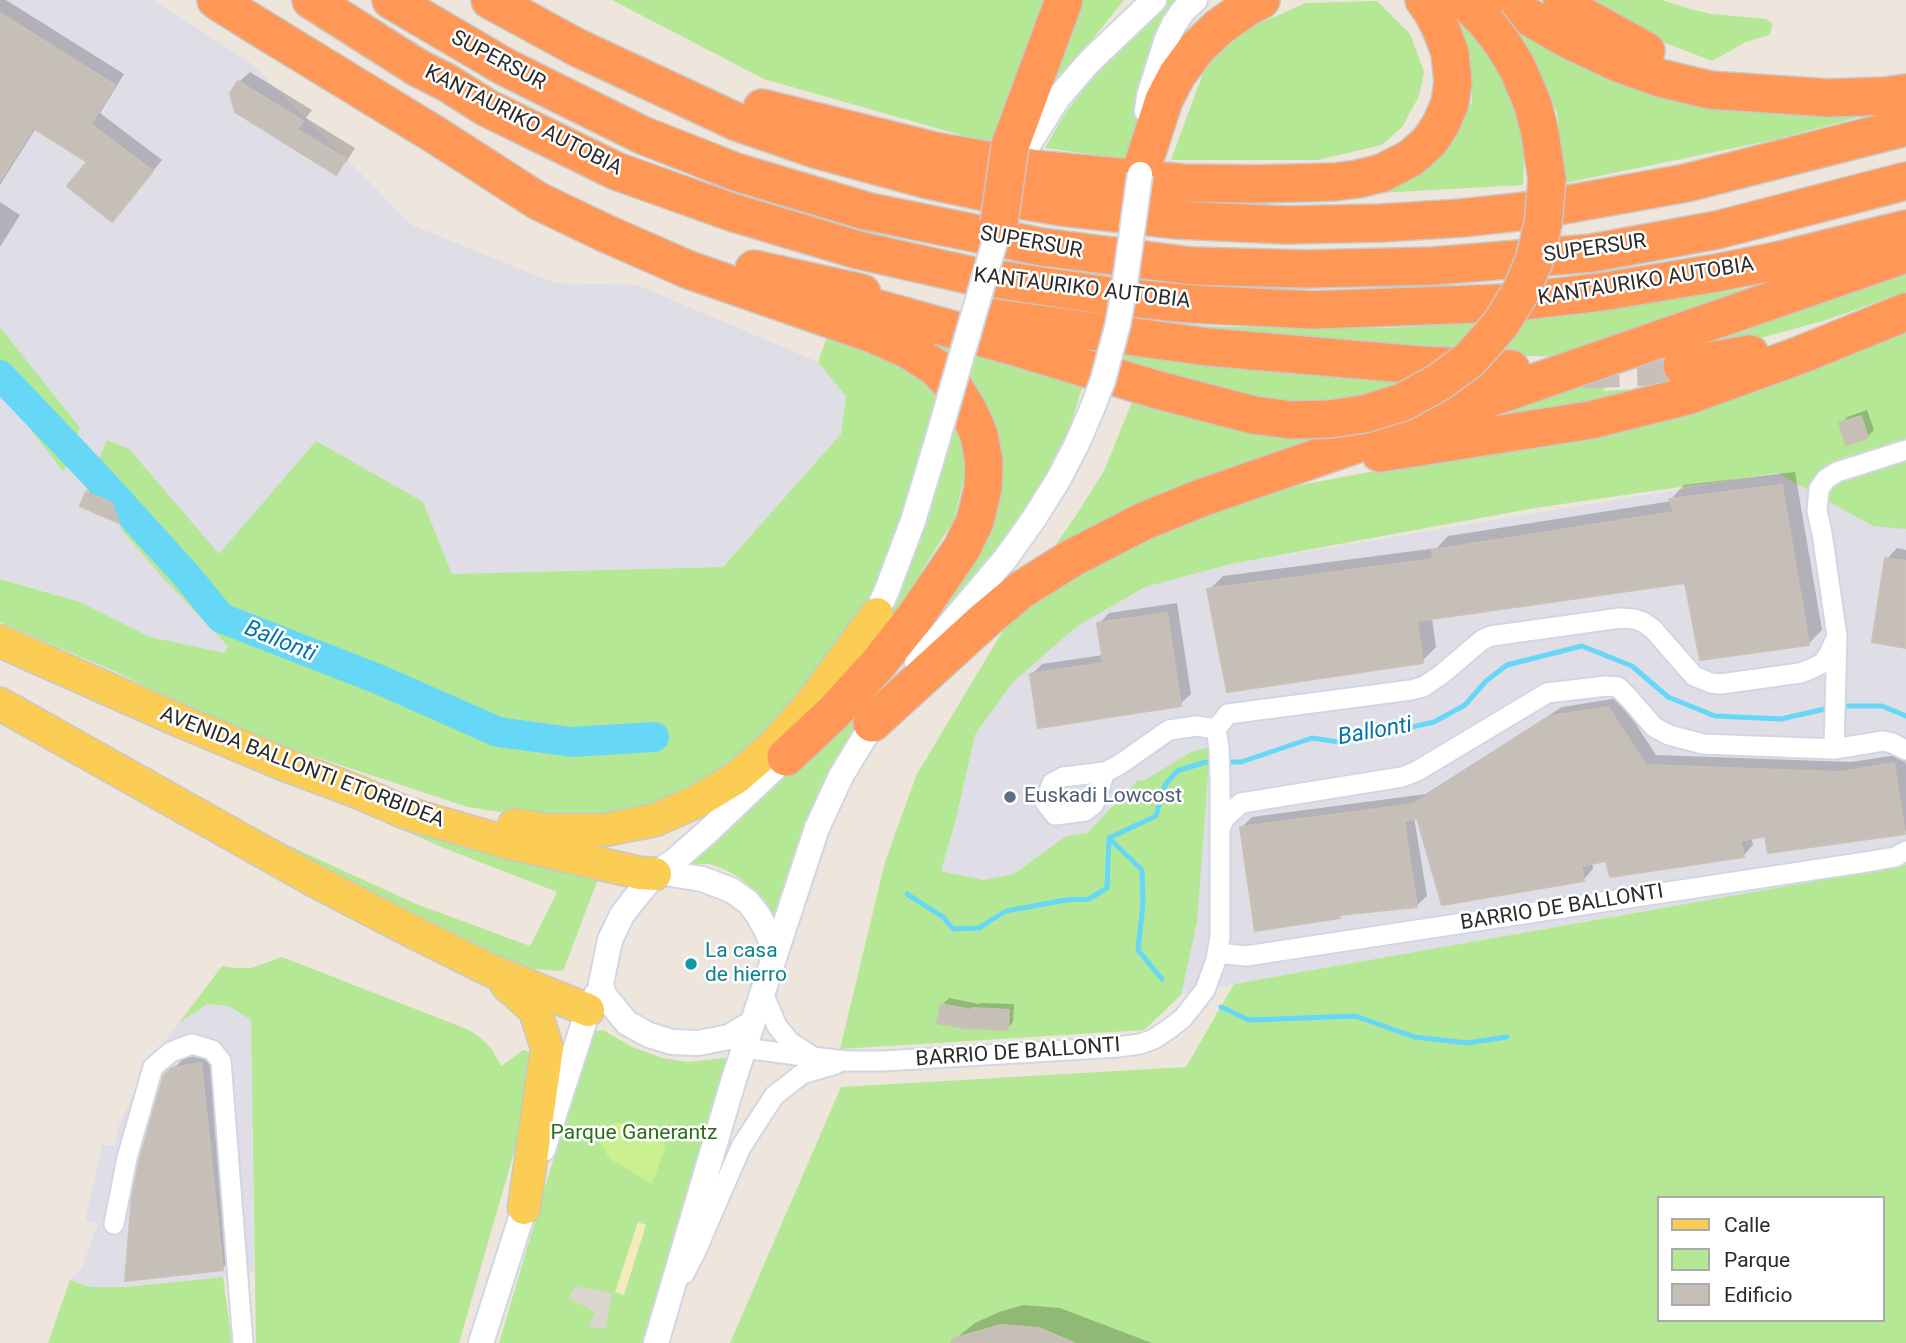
<!DOCTYPE html>
<style>
body{margin:0}
#map{position:relative;width:1906px;height:1343px;overflow:hidden;background:#eee5dc;font-family:Roboto,sans-serif}
canvas{display:block}
.legend{position:absolute;left:1657px;top:1196px;width:228px;height:126px;box-sizing:border-box;background:#fff;border:2px solid #aaa;margin:0;padding:9px 12px;list-style:none;font-size:21px;color:#2b2b2b}
.legend li{display:flex;align-items:center;gap:14px;height:35px}
.legend b{width:35px;border:2px solid #aaa}
</style>
<div id="map">
<canvas width="1906" height="1343"></canvas>
<ul class="legend">
<li><b style="height:9px;background:#fbcd54"></b>Calle</li>
<li><b style="height:19px;background:#b4e894"></b>Parque</li>
<li><b style="height:19px;background:#c6bfb8"></b>Edificio</li>
</ul>
</div>
<script>
const g = document.querySelector('canvas').getContext('2d');
g.lineJoin = 'round';
function fillPath(path, color) { g.fillStyle = color; g.fill(path, 'evenodd'); }
const toPath = rows => new Path2D(rows.map(r => 'M' + r).join(''));
function stroke(path, color, width, dash) { g.strokeStyle = color; g.lineWidth = width; g.lineCap = dash ? 'butt' : 'round'; g.setLineDash(dash || []); g.stroke(path); }
function label(font, color, halo, rows, align = 'center') {
  g.font = font + ' Roboto,sans-serif'; g.lineWidth = 5; g.setLineDash([]); g.textBaseline = 'middle'; g.strokeStyle = halo; g.fillStyle = color; for (const [text, x, y, turn = 0] of rows) {
    g.save(); g.translate(x, y); g.rotate((+turn || 0) * Math.PI / 180); g.textAlign = isNaN(turn) ? turn : align; if (halo) g.strokeText(text, 0, 0); g.fillText(text, 0, 0); g.restore();
  }
}
fillPath(toPath([
 [0,0,154,0,252,64,412,225,554,283,637,285,818,362,846,396,841,434,723,567,452,574,423,502,229,646,225,653,150,637,80,602,0,578],
 [1778,473,1873,526,1906,527,1906,888,1661,908,1234,984,1181,995,1197,922,1191,752,1145,781,1137,781,1087,833,1065,836,1014,874,983,880,940,872,957,815,975,736,1012,683,1076,627,1145,587,1231,564],
 [207,1004,229,1006,251,1019,254,1271,223,1277,126,1287,90,1287,70,1280,82,1267,98,1224,85,1221,102,1145,115,1145,117,1130,152,1054,166,1040,179,1023]
]), '#dfdde6');
fillPath(toPath([
 [612,0,1057,0,996,145,764,79],
 [1076,0,1124,0,1035,111],
 [1162,0,1179,0,1156,38,1127,159,1045,148,1066,112,1094,76],
 [1591,0,1662,0,1690,9,1711,14,1766,19,1772,23,1772,28,1769,35,1746,42,1712,61,1655,39],
 [1377,1,1410,34,1424,72,1419,96,1402,127,1382,145,1317,160,1171,160,1209,57,1240,32,1306,3],
 [1489,4,1566,56,1886,110,1773,140,1565,183,1557,112,1519,44],
 [1449,7,1482,39,1509,88,1525,132,1523,185,1325,196,1433,155,1472,103,1471,57],
 [1847,265,1576,357,1454,354,1069,318,1223,327,1393,328,1529,318,1616,308,1741,289],
 [1906,271,1906,292,1826,320,1731,346,1644,358],
 [845,312,1083,384,1068,434,1026,509,995,555,918,642,882,689,828,775,787,876,775,922,764,899,740,878,726,870,710,864,688,864,780,780,879,676,994,441],
 [0,327,80,428,64,472,0,391],
 [830,329,924,375,959,435,966,469,954,520,879,638,757,740,677,799,604,815,512,814,468,807,240,732,116,672,0,622,0,579,80,602,150,637,225,653,228,646,164,579,121,529,112,503,86,492,107,440,129,449,219,554,316,441,423,502,452,574,723,567,841,434,846,396,818,362],
 [1010,331,1421,376,1383,396,1255,408],
 [1906,331,1906,529,1873,526,1777,473,1535,508,1231,564,1145,587,1076,627,1012,683,975,735,957,815,941,871,983,880,1014,874,1066,836,1087,833,1137,781,1145,780,1191,752,1210,747,1197,922,1181,995,1144,1030,840,1049,885,862,916,776,1007,624,1034,594,1133,538,1264,492,1406,465],
 [1596,374,1612,378,1603,391,1674,386,1678,393,1389,444],
 [1453,382,1487,387,1040,567,1073,520,1104,471,1132,402,1250,429],
 [288,780,474,844,571,873,598,879,563,971,509,967,220,814,416,904,530,946,557,892,444,848],
 [1906,865,1906,1343,1076,1343,1039,1328,953,1343,730,1343,841,1087,1186,1067,1234,984],
 [1659,1198,1883,1198,1883,1320,1659,1320],
 [282,957,469,1030,481,1038,491,1048,501,1066,523,1050,536,1055,536,1076,459,1343,256,1343,251,1020,229,1006,207,1004,179,1023,222,966,236,968,251,968],
 [603,1030,630,1046,662,1058,688,1062,733,1057,642,1343,499,1343,591,1032],
 [223,1277,232,1343,48,1343,70,1280,90,1287,126,1287]
]), '#b4e894');
fillPath(toPath([
 [638,1222,646,1225,624,1295,615,1292]
]), '#f5eabd');
fillPath(toPath([
 [612,1123,627,1123,655,1131,663,1137,665,1148,652,1184,610,1159,600,1143,603,1134]
]), '#cbf08f');
fillPath(toPath([
 [575,1286,612,1293,605,1329,588,1326,595,1312,569,1298]
]), '#dad5cf');
fillPath(toPath([
 [0,0,6,0,124,74,100,113,162,160,122,209,89,161,36,128,0,185],
 [250,72,312,110,306,118,355,148,346,162,336,172,232,94,239,82],
 [0,202,20,215,0,247],
 [1867,410,1874,430,1867,437,1841,424,1847,417],
 [1795,472,1822,630,1808,644,1686,581,1432,618,1436,647,1422,661,1209,590,1223,576,1437,548,1448,536,1672,501,1671,499,1684,485],
 [94,487,118,497,125,515,119,521,82,506,88,493],
 [1897,548,1906,550,1906,646,1887,559],
 [1177,603,1191,694,1180,704,1032,674,1042,664,1103,655,1099,624,1109,613],
 [1619,698,1656,755,1851,762,1904,754,1906,766,1906,831,1904,833,1767,834,1751,837,1753,845,1743,856,1608,859,1592,862,1593,869,1583,880,1418,816,1414,817,1427,896,1416,906,1343,912,1339,916,1242,827,1252,817,1426,794,1562,707],
 [949,998,979,1004,981,1003,1014,1004,1013,1022,1007,1029,942,1005],
 [211,1054,233,1258,222,1268,165,1077,184,1058],
 [1023,1305,1060,1308,1152,1343,950,1343,975,1323,999,1312]
]), '#0003');
stroke(toPath([
 [1109,838,1142,870,1143,904,1138,950,1162,979],
 [907,894,943,917,953,929,979,928,1006,911,1066,900,1089,899,1107,888,1109,838,1156,816,1165,785,1177,771,1206,762,1241,762,1312,738,1339,742,1376,735,1434,722,1465,705,1486,681,1507,665,1582,646,1632,666,1668,697,1715,716,1781,719,1838,706,1882,706,1906,716],
 [1221,1007,1249,1020,1355,1016,1415,1037,1467,1043,1507,1037]
]), '#67d7f7', 5);
stroke(toPath([
 [0,375,97,477,186,575,221,618,378,679,498,732,572,742,654,737]
]), '#67d7f7', 30);
const building = toPath([
 [0,13,115,85,91,124,153,171,112,222,67,186,87,162,33,128,0,181,0,13],
 [238,81,303,121,297,129,346,159,336,175,235,112,230,93,238,81],
 [1861,416,1868,438,1846,445,1839,423,1861,416],
 [1782,485,1809,645,1700,660,1685,583,1417,621,1423,663,1227,692,1207,589,1433,559,1432,550,1674,512,1669,499,1782,485],
 [86,492,112,503,119,523,80,506,86,492],
 [1885,558,1906,561,1906,648,1872,642,1885,558],
 [1167,613,1181,706,1038,728,1030,674,1103,663,1097,623,1167,613],
 [1608,707,1646,765,1840,772,1894,763,1905,834,1768,853,1765,836,1740,841,1744,857,1610,877,1606,861,1581,866,1584,881,1442,905,1417,818,1404,821,1417,907,1339,915,1340,918,1255,931,1240,827,1414,804,1550,716,1608,707],
 [941,1004,972,1010,973,1008,1009,1010,1008,1030,964,1028,937,1023,941,1004],
 [201,1063,223,1270,125,1281,132,1195,139,1161,163,1076,172,1068,201,1063],
 [1001,1325,1039,1328,1074,1343,952,1343,952,1339,1001,1325]
]);
fillPath(building, '#c6bfb8');
stroke(building, '#c9c1b5', 2);
stroke(toPath([
 [1582,370,1682,366]
]), '#c7c0b9', 37, [37, 18]);
const minor = toPath([
 [1216,729,1228,714,1411,690,1423,687,1442,674,1482,640,1491,636,1620,618,1634,619,1643,622,1653,629,1694,676,1711,683,1721,684,1800,673,1811,669,1823,663,1829,654,1837,636],
 [1834,749,1837,636,1822,533,1817,511,1819,489,1826,479,1837,472,1906,450],
 [1105,772,1094,804,1085,811,1055,815,1045,802,1052,783,1063,777,1105,772,1119,765,1169,730,1197,726,1216,729],
 [1220,829,1224,819,1241,803,1402,777,1417,771,1547,693,1606,686,1618,687,1629,698,1654,727,1669,735,1703,744,1834,749,1883,741,1892,743,1906,750],
 [1217,953,1246,956,1866,862,1895,857,1906,851],
 [762,991,777,1026,790,1042,809,1054],
 [735,1041,744,1048,812,1057,846,1061,884,1061,1118,1047,1140,1044,1154,1039,1169,1029,1183,1018,1205,990,1216,960,1220,937,1220,781,1219,748,1216,729],
 [114,1224,127,1158,153,1067,171,1052,192,1044,212,1050,221,1061,243,1343],
 [684,1274,696,1251,741,1147,774,1096,802,1074,836,1064]
]);
const tertiary = toPath([
 [1147,111,1149,96,1167,39,1174,24,1183,11,1195,0],
 [1025,150,1057,99,1090,61,1154,0],
 [870,628,887,590,913,521,932,458],
 [917,663,1006,558,1033,520,1057,482,1076,446,1092,409],
 [659,872,702,879,731,890,748,902,758,915,767,931,775,953],
 [752,1023,729,1037,698,1043,672,1042,649,1035,627,1023,604,995,601,984,610,940,622,915,635,898,655,874,674,861,705,834,786,757,794,747],
 [543,1149,588,1010,596,995],
 [481,1343,530,1190],
 [656,1343,734,1079,817,828,841,776,880,712]
]);
const primary = toPath([
 [0,641,171,717,283,764,358,792,406,813,506,842,640,873,655,874],
 [0,704,317,882,415,933,492,971,588,1010],
 [514,825,550,830,604,830,655,820,696,802,736,778,772,747,809,706,877,614],
 [506,984,535,1010,547,1048,524,1208]
]);
const motorway = toPath([
 [216,0,254,24,437,136,538,201,607,234,689,270,873,334,907,349,935,367,952,384,969,412,979,435,984,462,983,488,975,521,962,548,915,617,878,664,833,713,786,757],
 [311,0,418,68,446,82,487,108,616,171,731,212,858,250,969,275,1035,285,1109,296,1191,304,1313,310,1505,303,1601,292,1716,273,1781,260,1906,229],
 [391,0,505,67,642,135,736,172,866,211,1042,247,1192,266,1307,269,1433,266,1592,253,1717,230,1906,181],
 [490,0,578,48,737,122,818,150,928,180,1026,201,1062,207,1178,220,1285,225,1381,223,1461,218,1536,210,1686,183,1906,127],
 [1464,0,1486,22],
 [1499,0,1569,40,1616,62,1660,78,1710,90,1829,98,1886,96,1906,93],
 [1562,0,1583,16,1646,51],
 [762,108,934,151,1043,170,1183,183,1255,184,1334,182,1358,179,1382,173,1411,158,1429,142,1441,124,1450,103,1453,82,1450,53,1441,29,1432,11,1424,0],
 [1010,146,1064,0],
 [1140,174,1164,100,1177,75,1197,48,1219,27,1246,8,1261,0],
 [754,269,862,293],
 [836,297,1015,347,1158,390],
 [981,316,1208,347,1419,365,1511,369],
 [1682,366,1750,354],
 [1380,453,1591,420,1687,396,1800,355,1906,312],
 [872,723,985,620,1021,590,1072,558,1144,521,1201,498,1328,454,1906,254]
]);
stroke(minor, '#d1d6e5', 23);
stroke(tertiary, '#d1d6e5', 28);
stroke(primary, '#c8c8c8', 35);
stroke(motorway, '#c8c8c8', 40);
stroke(minor, '#fff', 19);
stroke(tertiary, '#fff', 24);
stroke(primary, '#fbcd54', 32);
stroke(motorway, '#ff9856', 37);
const tertiaryBridge = toPath([
 [1092,409,1103,380,1118,324,1124,290,1140,174],
 [932,458,1004,210]
]);
const motorwayBridge = toPath([
 [999,223,1010,146],
 [1158,390,1253,415,1292,420,1329,419,1364,414,1403,402,1439,382,1469,360,1487,340,1502,322,1521,291,1534,261,1543,224,1547,179,1540,133,1533,105,1518,69,1503,44,1486,22]
]);
stroke(tertiaryBridge, '#d1d6e5', 28, []);
stroke(motorwayBridge, '#c8c8c8', 40, []);
stroke(tertiaryBridge, '#fff', 24);
stroke(motorwayBridge, '#ff9856', 37);
for (const [x, y, r, color] of [
 [1010,797,7,"#5c6f8a"],
 [691,964,7,"#0f9aa8"]
]) { const dot = new Path2D(); dot.arc(x, y, r, 0, 2 * Math.PI); g.fillStyle = color; g.fill(dot); stroke(dot, '#fff', 2.5); }
label('21px', '#2b2b2b', '#fff', [
 ["SUPERSUR",498,61,28],
 ["KANTAURIKO AUTOBIA",523,121,27],
 ["SUPERSUR",1031,243,10],
 ["SUPERSUR",1595,249,-8],
 ["KANTAURIKO AUTOBIA",1646,282,-9],
 ["KANTAURIKO AUTOBIA",1082,289,7],
 ["AVENIDA BALLONTI ETORBIDEA",302,768,21],
 ["BARRIO DE BALLONTI",1562,908,-9],
 ["BARRIO DE BALLONTI",1018,1053,-4]
]);
label('21px', '#4e5e75', '#fff', [
 ["Euskadi Lowcost",1024,797]
], 'left');
label('21px', '#0d838f', '#fff', [
 ["La casa",705,952],
 ["de hierro",705,976]
], 'left');
label('21px', '#2b6e15', '#fff', [
 ["Parque Ganerantz",634,1134]
]);
label('italic 23px', '#0474a6', '#fff', [
 ["Ballonti",280,642,22],
 ["Ballonti",1375,732,-10]
]);
</script>
